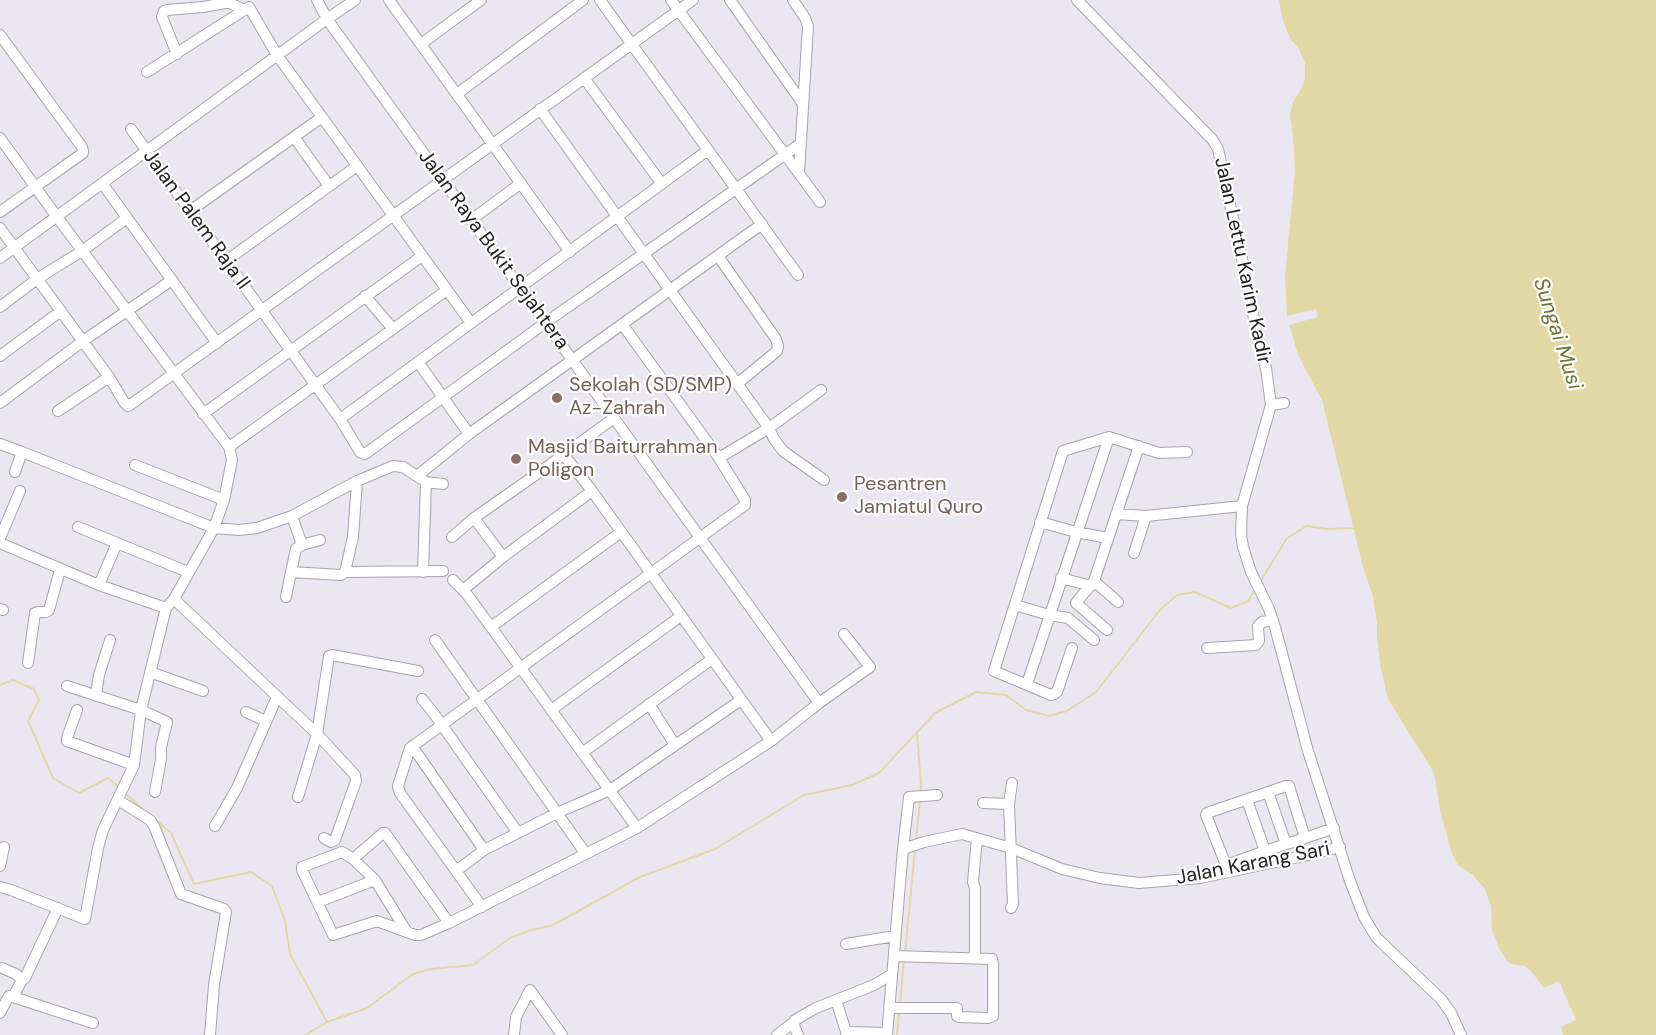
<!DOCTYPE html>
<style>
body{margin:0}
canvas{display:block;background:#eae7f2}
</style>
<canvas width="1656" height="1035"></canvas>
<script>
const g = document.querySelector('canvas').getContext('2d');
g.lineJoin = 'round';
function fillPath(path, color) { g.fillStyle = color; g.fill(path, 'evenodd'); }
const toPath = rows => new Path2D(rows.map(r => 'M' + r).join(''));
function stroke(path, color, width, dash) { g.strokeStyle = color; g.lineWidth = width; g.lineCap = dash ? 'butt' : 'round'; g.setLineDash(dash || []); g.stroke(path); }
function label(font, color, halo, rows, align = 'center') {
  g.font = font + ' "DM Sans",sans-serif'; g.lineWidth = 4.5; g.setLineDash([]); g.textBaseline = 'middle'; g.strokeStyle = halo; g.fillStyle = color; for (const [text, x, y, turn = 0] of rows) {
    g.save(); g.translate(x, y); g.rotate((+turn || 0) * Math.PI / 180); g.textAlign = isNaN(turn) ? turn : align; if (halo) g.strokeText(text, 0, 0); g.fillText(text, 0, 0); g.restore();
  }
}
fillPath(toPath([
 [1279,0,1656,0,1656,1035,1563,1035,1561,1027,1544,988,1537,979,1531,971,1525,966,1512,964,1508,962,1499,948,1492,930,1491,906,1485,889,1473,875,1458,865,1452,854,1440,811,1434,773,1388,699,1381,669,1377,638,1377,623,1373,596,1364,571,1322,400,1298,355,1287,316,1285,276,1295,172,1293,138,1290,115,1293,102,1300,91,1305,79,1305,63,1298,47,1291,40,1283,21]
]), '#e1d8a5');
fillPath(toPath([
 [1316,309,1318,317,1289,325,1287,316],
 [1559,981,1576,1020,1561,1027,1544,988]
]), '#eae7f2');
stroke(toPath([
 [1260,582,1287,538,1307,526,1327,529,1355,528],
 [0,685,13,680,34,689,39,700,28,721,53,778,79,793,108,778,119,788],
 [917,733,921,785,920,793],
 [126,794,146,812],
 [155,819,171,833,194,884,251,872,272,886,285,921,290,954,327,1022],
 [916,841,920,799],
 [905,952,915,850],
 [900,1005,904,960],
 [305,1035,327,1022,367,1008,413,974,431,969,473,965,510,938,528,931,553,925,640,877,715,849,804,795,852,785,879,773,935,713,976,692,1006,695,1026,710,1049,716,1067,711,1096,692,1160,610,1177,595,1195,592,1231,608,1248,601,1255,590],
 [897,1035,899,1011]
]), '#e1d8a5', 2);
const minor = toPath([
 [317,0,327,19,819,703],
 [389,0,570,252],
 [600,0,798,275],
 [671,0,820,202],
 [730,0,803,104],
 [793,0,805,18,808,26,799,173],
 [1077,0,1205,132,1212,139,1218,149,1242,259,1261,353,1266,368,1271,405,1242,506,1241,534,1243,547,1251,572,1269,609,1275,627,1308,751,1350,881,1364,917,1376,937,1382,943,1441,999,1451,1013,1461,1035],
 [0,35,82,147,83,151,83,153,0,212],
 [421,44,481,0],
 [177,54,162,17,164,11,167,10,203,7,225,3,230,3,244,10],
 [147,72,249,7,277,55,471,323],
 [584,78,662,184],
 [457,94,583,0],
 [540,109,769,428,774,439,783,451,824,480],
 [131,129,340,419,360,452,365,454,545,323,800,144],
 [294,137,329,186],
 [0,138,57,217,229,447,232,460,224,500,214,528,174,599,166,608,141,710,134,765,103,830,98,848,85,919,11,890,0,887],
 [102,183,217,343],
 [190,211,322,117],
 [471,220,521,183],
 [0,228,109,377,124,402,128,406,130,405,693,0],
 [718,256,776,339,778,346,777,351,737,384],
 [0,258,327,19,355,0],
 [226,261,357,166],
 [365,296,393,329],
 [0,307,37,279,82,251,127,218],
 [0,356,61,311],
 [418,362,469,434],
 [0,403,83,341,172,280],
 [1271,405,1284,403],
 [58,411,109,377],
 [203,414,422,256],
 [340,419,708,150],
 [0,444,22,452],
 [229,447,447,290],
 [564,455,592,491,771,741],
 [719,458,769,428,821,390],
 [135,465,224,500],
 [15,472,22,452,214,528,239,530,257,528,292,516,357,481,393,466,403,467,426,482,443,484],
 [417,476,469,434,762,224],
 [1116,514,1146,516,1242,506],
 [292,516,302,545],
 [474,518,503,557],
 [1040,522,1076,532,1108,538],
 [78,527,117,543],
 [452,537,474,518,544,469,614,418],
 [0,538,20,491],
 [0,543,99,585,166,608],
 [1134,553,1146,516],
 [291,572,296,549,302,545,320,540],
 [345,572,353,537,357,481],
 [423,572,426,482],
 [1061,578,1091,586],
 [453,580,466,593,491,627,637,828],
 [1094,581,1118,602],
 [99,585,117,543,188,572],
 [463,590,503,557,592,491],
 [286,597,291,572,341,575,345,572,443,571],
 [174,599,317,734,355,775,356,781,335,840,331,842,324,838],
 [1015,605,1049,615,1068,618,1094,640],
 [0,609,3,610],
 [491,627,621,532],
 [1107,630,1076,603,1094,581,1139,446],
 [435,640,586,854],
 [1072,648,1057,692,1054,694,1051,695,994,671,1063,451,1109,437,1159,453,1187,452],
 [1207,648,1256,645,1259,641,1258,626,1262,622,1273,620],
 [28,663,35,613,38,612,46,612,49,610,60,570],
 [150,672,203,691],
 [1027,684,1109,437],
 [67,686,141,710,167,722,161,747,161,759,155,792],
 [96,695,99,675,110,640],
 [422,699,432,711,518,833],
 [649,704,675,745],
 [77,710,67,738,67,741,134,765],
 [551,710,681,616],
 [246,712,266,721],
 [412,746,484,850],
 [582,753,712,659],
 [1268,792,1286,844],
 [298,797,317,734,329,656,332,655,418,671],
 [118,800,150,820,154,826,181,894,224,909,226,912,214,985,210,1035],
 [1247,800,1265,851],
 [983,803,1009,804],
 [215,826,237,788,277,697],
 [1305,838,1289,786,1286,786,1207,813,1206,815,1226,865,1227,865,1265,851,1305,838,1334,828],
 [903,849,924,842,962,834,1011,848,1062,869,1100,878,1139,883,1200,878,1304,856,1340,847],
 [353,859,383,833,385,833,449,923],
 [0,866,4,847],
 [456,871,484,850,557,813,610,790,741,700],
 [318,902,375,880],
 [482,907,400,793,398,786,410,748,745,505,745,500,719,458,622,324],
 [1011,908,1013,904,1009,804,1012,783],
 [407,932,375,880,353,859,344,853,342,852,302,867,302,870,333,935,377,921,415,935,421,935,449,923,637,828,771,741,819,703,870,667,844,634],
 [846,944,895,936],
 [975,958,975,888,973,882,977,838],
 [2,968,16,974,22,980,25,978,58,908],
 [22,980,13,997,93,1023],
 [836,1000,847,1035],
 [889,1008,957,1008,957,1016,959,1017,988,1018,993,1016,993,963,992,959,894,956],
 [0,1013,9,996],
 [847,1032,887,1033],
 [514,1035,516,1017,530,990,562,1035],
 [777,1035,794,1022],
 [798,1035,794,1026,795,1020,816,1008,874,985,892,974],
 [887,1035,903,849,909,797,937,795]
]);
stroke(minor, '#a5a5a5', 12);
stroke(minor, '#fff', 10);
for (const [x, y, r, color] of [
 [557,398,6,"#8d6e63"],
 [516,459,6,"#8d6e63"],
 [842,497,6,"#8d6e63"]
]) { const dot = new Path2D(); dot.arc(x, y, r, 0, 2 * Math.PI); g.fillStyle = color; g.fill(dot); stroke(dot, '#fff', 2); }
label('20px', '#212121', '#fff', [
 ["Jalan Palem Raja II",196,220,54],
 ["Jalan Raya Bukit Sejahtera",493,250,54],
 ["Jalan Lettu Karim Kadir",1242,261,78],
 ["Jalan Karang Sari",1253,864,-11]
]);
label('20px', '#785e54', '#fff', [
 ["Sekolah (SD/SMP)",569,386],
 ["Az-Zahrah",569,409],
 ["Masjid Baiturrahman",528,448],
 ["Poligon",528,471],
 ["Pesantren",854,485],
 ["Jamiatul Quro",854,508]
], 'left');
label('italic 21px', '#6c7531', '#fff', [
 ["Sungai Musi",1557,334,72]
]);
</script>
